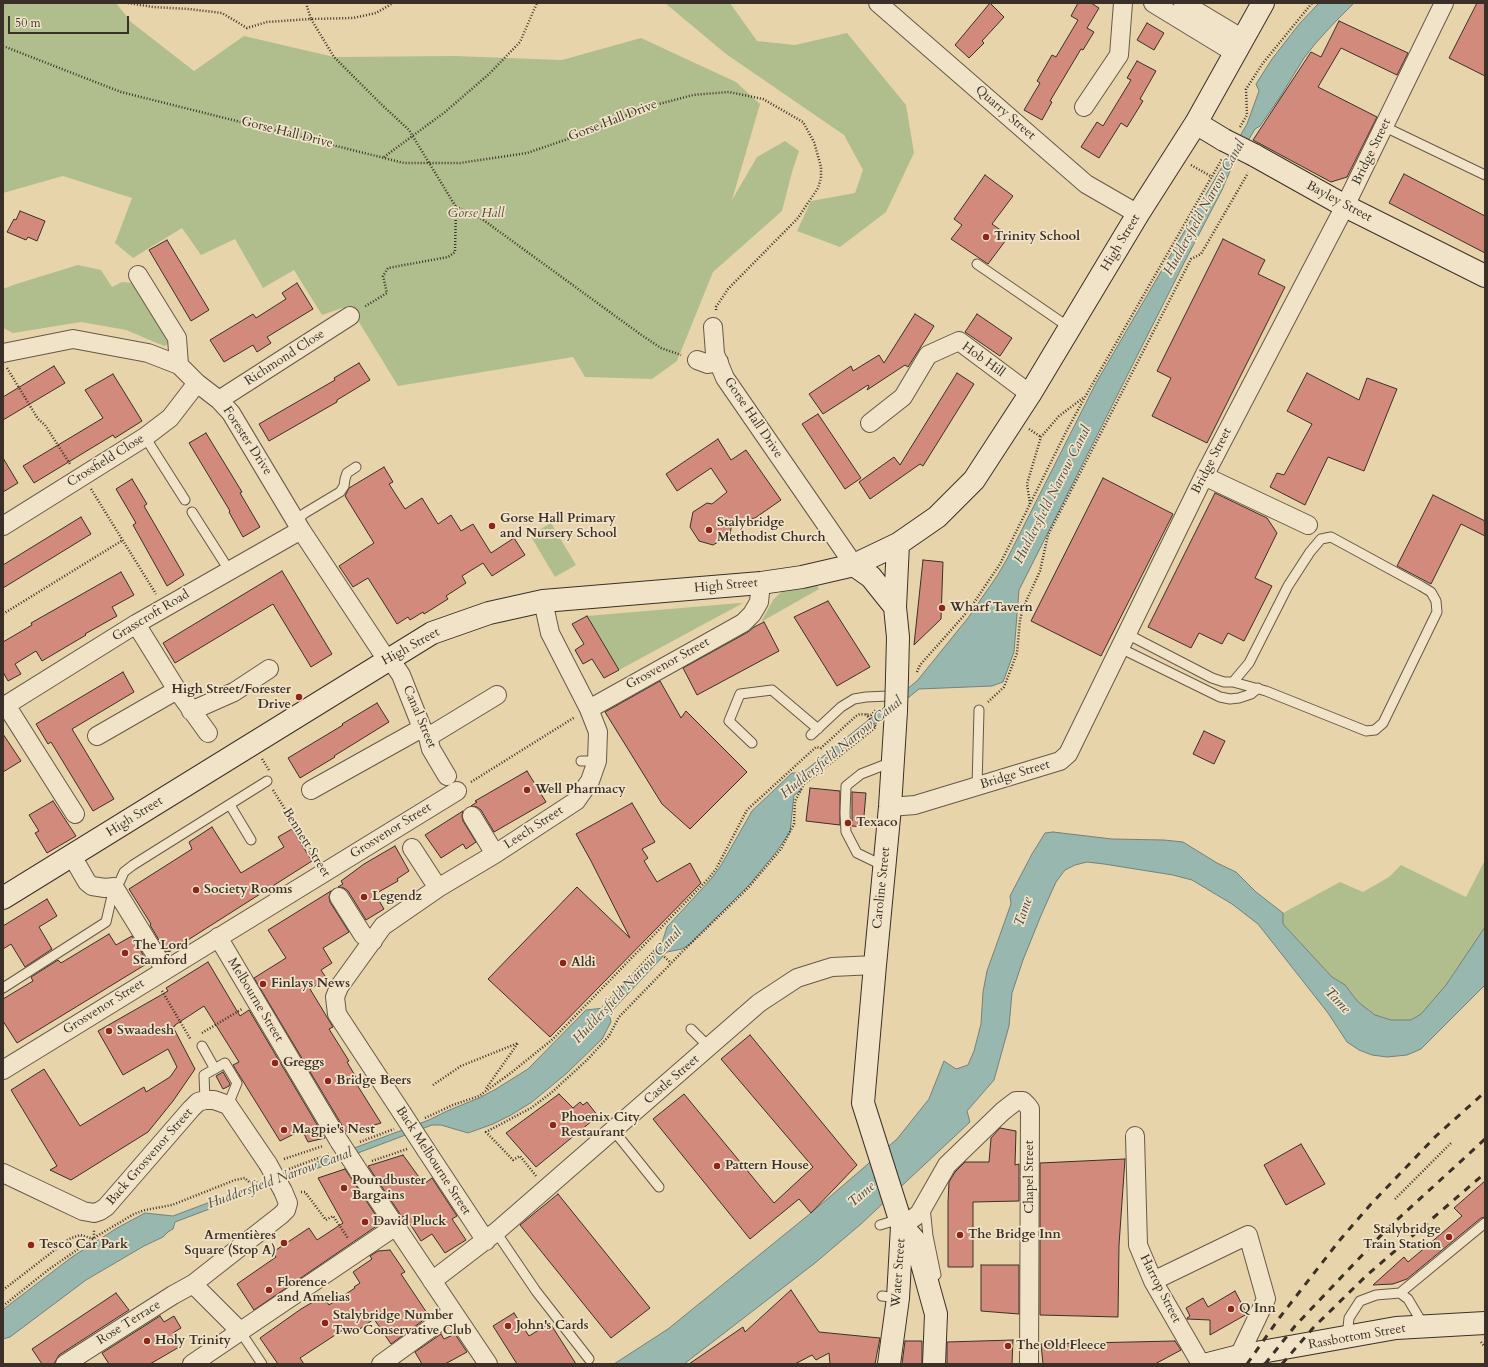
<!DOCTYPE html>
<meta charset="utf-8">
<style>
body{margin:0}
#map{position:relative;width:1488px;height:1367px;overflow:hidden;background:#e8d4aa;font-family:Cardo,serif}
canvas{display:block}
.frame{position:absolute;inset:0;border:4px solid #3b3027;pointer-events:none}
.scale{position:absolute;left:8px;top:16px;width:121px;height:18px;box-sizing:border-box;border:2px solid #3b3027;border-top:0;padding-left:5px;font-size:12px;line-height:14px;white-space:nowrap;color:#3b3027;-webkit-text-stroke:3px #f0e3c8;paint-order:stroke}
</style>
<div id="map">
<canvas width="1488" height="1367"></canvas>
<div class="frame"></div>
<div class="scale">50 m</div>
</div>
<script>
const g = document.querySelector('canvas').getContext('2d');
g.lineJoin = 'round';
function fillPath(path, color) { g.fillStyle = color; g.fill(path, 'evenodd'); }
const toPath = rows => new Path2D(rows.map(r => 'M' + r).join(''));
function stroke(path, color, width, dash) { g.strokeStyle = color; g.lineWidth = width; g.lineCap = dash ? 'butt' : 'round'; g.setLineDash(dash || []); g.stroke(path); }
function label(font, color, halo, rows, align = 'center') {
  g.font = font + ' Cardo,serif'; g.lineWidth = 3.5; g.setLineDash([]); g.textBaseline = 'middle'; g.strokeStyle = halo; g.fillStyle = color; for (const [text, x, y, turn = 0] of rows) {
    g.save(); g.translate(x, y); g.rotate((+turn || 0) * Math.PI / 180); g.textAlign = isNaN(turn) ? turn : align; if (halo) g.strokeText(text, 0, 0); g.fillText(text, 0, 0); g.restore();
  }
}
fillPath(toPath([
 [3,3,116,3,131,22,194,71,244,36,334,57,455,56,562,60,641,38,736,82,760,104,732,200,757,157,785,141,799,151,792,172,782,211,713,272,677,361,652,379,585,377,573,357,398,386,351,309,342,308,322,315,294,270,263,288,235,239,201,255,182,228,133,258,115,243,132,198,63,176,3,193],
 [665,3,730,3,757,41,795,45,847,33,906,105,914,153,886,212,840,247,797,231,811,201,855,193,863,170,844,135,726,54],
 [78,265,101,270,112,287,122,282,135,283,160,318,169,344,164,346,126,330,81,322,13,333,3,328,3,289,16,284],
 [551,523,576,565,555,577,530,535],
 [816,584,819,589,761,622,773,600,784,589],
 [743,603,619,670,587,616,740,603],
 [1485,860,1485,927,1446,985,1421,1014,1411,1020,1391,1020,1375,1015,1358,1002,1345,985,1332,977,1319,963,1283,924,1283,913,1340,882,1363,892,1389,877,1401,865,1466,897]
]), '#b0be8d');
const water = toPath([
 [1319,3,1354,3,1334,23,1315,44,1304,58,1280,97,1260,126,1255,129,1230,171,1222,190,1185,261,1019,590,1014,652,1003,682,992,686,919,689,801,784,801,791,794,795,790,832,777,851,751,883,689,945,682,949,667,952,609,1014,611,1022,602,1039,567,1073,532,1102,511,1115,493,1124,468,1133,441,1125,432,1125,175,1222,173,1229,168,1232,163,1237,144,1246,86,1280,10,1337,3,1339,3,1311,5,1308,72,1257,117,1228,145,1213,173,1216,429,1120,447,1111,479,1098,496,1089,528,1069,586,1010,604,1008,661,946,667,927,711,879,720,867,752,811,792,773,800,773,806,770,917,681,968,618,997,576,1007,559,1096,383,1247,124,1259,91,1256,84,1272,59,1300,23,1319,3],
 [1053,832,1112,839,1164,840,1183,842,1217,863,1236,872,1256,892,1283,913,1283,924,1319,963,1332,977,1345,985,1358,1002,1375,1015,1391,1020,1411,1020,1421,1014,1446,985,1485,927,1485,985,1421,1049,1407,1055,1387,1057,1372,1055,1359,1050,1347,1042,1328,1013,1258,924,1232,904,1192,880,1173,875,1104,864,1087,862,1075,865,1065,870,1056,882,1042,913,1023,960,1012,993,1009,1026,994,1080,967,1111,970,1122,861,1224,815,1263,684,1364,614,1364,668,1329,811,1213,897,1139,929,1099,944,1061,956,1069,968,1065,974,1051,981,1024,983,992,987,971,1011,904,1010,896,1032,854,1045,833,1053,832]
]);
fillPath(water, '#98b7af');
stroke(water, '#738179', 1);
const building = toPath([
 [990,3,1004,17,982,41,984,43,969,58,955,45,990,3],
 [1078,3,1091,3,1099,8,1087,28,1094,32,1083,50,1081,49,1050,101,1052,102,1042,120,1024,110,1040,83,1037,81,1052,55,1056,57,1078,20,1071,16,1078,3],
 [1477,3,1485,3,1485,76,1449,58,1477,3],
 [1339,21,1408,53,1397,75,1341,48,1318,87,1377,117,1347,177,1331,182,1253,140,1311,52,1321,57,1339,21],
 [1147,23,1164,33,1154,50,1137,40,1147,23],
 [1137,61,1156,71,1140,99,1143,101,1127,127,1121,123,1099,158,1081,147,1097,122,1103,126,1131,80,1127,78,1137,61],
 [1404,174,1485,216,1485,253,1389,203,1404,174],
 [985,175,1013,196,992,224,1009,236,988,264,951,239,962,225,954,219,985,175],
 [20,211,45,221,37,241,28,237,26,240,7,232,14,219,16,220,20,211],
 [1223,239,1265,260,1258,274,1285,287,1207,443,1152,416,1171,378,1157,371,1223,239],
 [167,240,209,310,191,321,149,250,167,240],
 [297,283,313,309,267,337,271,343,257,352,253,345,224,362,210,340,253,314,256,318,286,299,282,293,297,283],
 [915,314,934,326,908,367,905,365,867,390,869,386,868,385,823,414,809,394,851,366,853,371,879,355,884,363,915,314],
 [977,314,1012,338,1000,356,965,332,977,314],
 [359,363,370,380,337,400,337,402,269,441,259,424,335,380,334,378,359,363],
 [54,366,65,383,3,420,3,397,54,366],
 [957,373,974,384,923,466,920,464,870,499,859,482,894,457,900,465,957,373],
 [1307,373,1359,400,1367,378,1397,389,1364,471,1328,457,1305,505,1270,487,1277,473,1284,475,1312,424,1287,411,1307,373],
 [113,374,142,421,115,438,113,435,34,483,23,466,103,418,85,390,113,374],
 [818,414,861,478,845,489,802,424,818,414],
 [206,433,242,492,240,493,260,527,243,537,229,512,230,511,189,443,206,433],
 [718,439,731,460,746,450,781,500,755,518,732,522,730,535,713,545,699,541,690,527,693,512,707,503,712,504,727,492,711,468,677,491,666,474,718,439],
 [3,458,18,483,3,492,3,458],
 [384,467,393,482,389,484,405,509,422,498,438,524,451,515,461,531,473,524,491,553,514,538,525,555,492,576,483,563,462,576,466,583,446,596,448,599,424,614,423,612,410,620,408,617,397,624,368,578,353,587,339,566,374,543,345,496,349,488,384,467],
 [1103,478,1173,514,1101,656,1031,621,1103,478],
 [132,479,147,504,144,506,184,575,167,586,133,525,136,523,116,489,132,479],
 [1215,493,1267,518,1277,533,1255,578,1272,586,1244,641,1228,633,1222,644,1199,633,1191,648,1148,627,1215,493],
 [1433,495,1485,521,1485,536,1461,524,1431,584,1397,566,1433,495],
 [81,517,91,534,3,588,3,565,81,517],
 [923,560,943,562,941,619,914,645,923,560],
 [282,571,332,654,311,667,273,604,175,663,163,643,282,571],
 [121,572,134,595,112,607,117,616,85,634,86,635,42,661,36,651,15,664,21,674,8,681,3,672,3,642,32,625,31,623,121,572],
 [828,601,870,667,837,686,794,617,828,601],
 [587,616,619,670,604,678,592,659,583,664,575,650,584,644,572,624,587,616],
 [764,622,779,651,697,695,683,668,748,632,754,627,764,622],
 [123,672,134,692,72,729,114,799,93,811,51,742,48,744,36,724,123,672],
 [660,681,681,718,686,711,747,772,690,829,662,804,605,712,660,681],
 [377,703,389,722,334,756,335,757,300,778,288,758,343,725,342,724,377,703],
 [1204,731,1225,741,1214,764,1193,754,1204,731],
 [3,734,21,761,3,772,3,734],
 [527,771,546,802,494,832,481,810,477,807,471,806,477,802,475,801,527,771],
 [810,788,840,791,840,825,806,821,810,788],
 [852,792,866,793,863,827,852,826,852,792],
 [53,801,76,836,47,853,35,833,39,831,29,815,53,801],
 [632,803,655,842,642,849,648,858,644,861,657,882,690,863,701,883,550,1037,488,979,577,887,630,938,591,861,576,834,632,803],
 [463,811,462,816,463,821,476,842,466,849,463,844,441,858,425,835,463,811],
 [212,827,241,873,284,847,278,837,292,829,312,861,169,952,168,951,166,952,150,925,151,924,129,889,192,849,189,842,212,827],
 [395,846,409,871,397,879,398,881,375,894,384,909,366,920,348,891,344,888,338,887,343,884,341,881,364,864,395,846],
 [331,891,329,897,330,902,349,932,323,948,332,963,321,970,327,979,310,989,333,1027,329,1029,349,1061,347,1062,357,1079,354,1080,381,1123,352,1132,346,1132,254,978,286,958,268,930,331,891],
 [47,899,57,916,39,927,52,949,25,967,11,944,3,949,3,926,47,899],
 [109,934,116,945,132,936,148,963,17,1043,3,1021,3,999,33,981,31,977,58,960,61,963,109,934],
 [208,962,240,1016,249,1010,325,1138,308,1142,302,1130,280,1141,233,1065,239,1062,204,1006,175,1025,175,1026,173,1027,195,1069,173,1101,148,1132,71,1180,50,1170,57,1166,11,1090,44,1069,80,1126,144,1087,146,1092,170,1077,177,1067,168,1049,123,1075,98,1031,168,991,166,988,208,962],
 [750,1035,857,1165,811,1213,799,1199,750,1239,653,1119,684,1094,774,1203,813,1167,721,1059,750,1035],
 [223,1072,230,1084,229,1086,223,1089,216,1076,223,1072],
 [559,1094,573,1108,580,1102,583,1105,587,1102,598,1116,536,1167,506,1133,559,1094],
 [1000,1128,1016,1131,1015,1165,1019,1164,1019,1201,973,1202,973,1267,948,1267,948,1202,949,1182,955,1172,965,1162,989,1162,991,1138,1000,1128],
 [1301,1144,1325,1184,1286,1205,1264,1165,1301,1144],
 [403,1155,424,1184,432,1178,457,1216,452,1219,466,1240,445,1253,432,1234,421,1241,405,1216,402,1217,368,1166,403,1155],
 [1125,1159,1119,1245,1118,1317,1040,1315,1040,1163,1125,1159],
 [345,1169,381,1223,254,1310,237,1284,276,1257,273,1252,309,1228,317,1240,343,1223,318,1178,345,1169],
 [1485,1181,1485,1217,1481,1218,1407,1279,1393,1284,1373,1285,1404,1257,1408,1262,1462,1216,1454,1208,1485,1181],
 [558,1194,650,1308,611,1338,520,1225,558,1194],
 [390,1250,405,1272,401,1274,429,1316,391,1344,374,1319,354,1333,349,1326,300,1358,304,1364,278,1364,260,1338,301,1309,323,1296,329,1305,355,1288,354,1287,360,1283,353,1272,372,1259,370,1256,378,1251,390,1250],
 [981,1265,1019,1265,1019,1314,981,1311,981,1265],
 [791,1290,819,1332,880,1338,875,1364,830,1364,829,1353,816,1360,812,1355,795,1364,689,1364,743,1327,745,1332,791,1290],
 [1235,1291,1247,1314,1210,1335,1210,1320,1187,1319,1187,1318,1190,1316,1186,1308,1203,1298,1208,1307,1235,1291],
 [116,1293,129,1310,59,1355,54,1364,42,1364,32,1349,116,1293],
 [514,1313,529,1336,550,1323,576,1364,517,1364,493,1326,514,1313],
 [160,1316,164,1322,174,1316,181,1328,173,1333,181,1346,150,1364,109,1364,102,1353,160,1316],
 [441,1334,444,1339,455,1334,467,1352,445,1364,422,1364,415,1352,441,1334],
 [1013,1340,1012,1364,947,1364,947,1342,1013,1340],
 [905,1341,922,1341,922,1364,902,1364,905,1341],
 [1175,1341,1181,1350,1155,1364,1043,1364,1041,1344,1175,1341]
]);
fillPath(building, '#d28a7c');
stroke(building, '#3b3027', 1);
const lane = toPath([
 [1385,127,1485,175],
 [977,264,1070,328],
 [145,437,185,500],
 [192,512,229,570],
 [296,520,305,513,340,492,344,486,345,479,347,473,356,467],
 [1127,634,1212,678,1224,682,1233,682,1249,663,1288,586,1310,552,1321,539,1331,537,1421,586,1431,592,1436,601,1437,612,1383,723,1375,730,1366,731,1266,691,1233,682],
 [1120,648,1220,697,1230,699,1239,698,1251,694,1258,688],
 [811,735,841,707,854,699,866,697,888,696],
 [752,743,729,721,740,694,772,690,818,729],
 [581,761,597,761],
 [977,787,979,710],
 [230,805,251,840],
 [884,866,857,853,846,832,845,813,846,786,861,774,892,762],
 [3,988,106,922,114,887,120,881,124,872,133,865,267,781],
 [691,1029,709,1047],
 [202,1046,215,1069],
 [205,1100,204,1075,225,1063,237,1083,228,1105],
 [614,1131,659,1187],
 [925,1207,928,1236,936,1275],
 [880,1225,900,1219],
 [496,1232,536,1291,589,1359],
 [1400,1293,1408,1299,1424,1326],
 [882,1296,898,1298],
 [240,1331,262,1364],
 [1347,1337,1349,1318,1360,1301,1376,1295,1400,1293,1485,1223]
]);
const street = toPath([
 [878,3,1086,184,1138,214],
 [1153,3,1235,53],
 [1183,3,1243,39],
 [1084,107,1119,55,1123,3],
 [138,275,177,338,179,365],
 [713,327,715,354,725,378,854,565],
 [3,353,73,339,148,353,179,365,197,383,219,400,231,413,301,530,387,660],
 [697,360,708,364,719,362],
 [219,400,350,316],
 [870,423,903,397,928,355,959,341,1030,394],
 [1204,476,1308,525],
 [3,526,145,437,170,418,197,383],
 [136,624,177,690,208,733],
 [390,659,401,675,422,728,428,737,431,749,447,776],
 [6,705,75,814],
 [3,707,136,624,301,530],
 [589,709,743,623,752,614,759,602,761,583],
 [191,711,234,692,269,669],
 [97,736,177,690],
 [428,737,497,695],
 [311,790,422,728],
 [890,807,915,805,1060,761,1068,754,1204,476,1345,206,1444,3],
 [472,816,495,854],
 [412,848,438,888],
 [72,856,87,882,92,886,105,888,114,887,165,970],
 [339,897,363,935,373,941],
 [218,937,339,1141],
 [3,1070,457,791],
 [402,1113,337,1014,335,997,339,987,383,926,438,888,495,854,576,801,590,781,597,761,598,732,589,709,550,633,543,601],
 [1135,1136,1138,1245,1153,1281,1201,1364],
 [426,1150,486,1241],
 [356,1167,488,1364],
 [3,1173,83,1211,94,1213,100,1211,106,1207,191,1109,198,1102,205,1100,214,1100,228,1105,268,1164],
 [902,1226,919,1214,947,1165,1003,1111,1016,1101,1023,1101,1027,1105,1030,1109,1029,1364],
 [432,1281,496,1232,759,1003,797,978,832,967,875,965],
 [1153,1281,1248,1235,1266,1299,1239,1356],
 [193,1284,240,1331],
 [65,1364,173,1295,193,1284,281,1215,286,1210,288,1203,283,1191],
 [192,1364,396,1226],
 [381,1364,453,1312]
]);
const secondary = toPath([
 [1196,123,1224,140],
 [1254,155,1345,206,1485,276],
 [854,565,871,577,895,607],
 [897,677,898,637,895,607,898,544],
 [896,711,890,807,875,965,863,1103,902,1226,916,1242,936,1314,934,1364],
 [3,898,432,633,489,613,543,601,761,583,802,577,854,565,898,544,937,517,974,480,1030,394,1138,214,1196,123,1263,3],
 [889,1364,898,1298,902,1226],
 [1208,1364,1239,1356,1396,1328,1485,1323]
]);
stroke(lane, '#665948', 11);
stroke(street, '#665948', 20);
stroke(secondary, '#3b3027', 24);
stroke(toPath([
 [128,3,153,7,189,9,222,13,247,28,267,22,311,19,334,57,381,104,409,130,456,207,455,252,448,257,388,268,383,276,387,293,364,307],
 [306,3,311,19,353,18,376,13,393,3],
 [3,46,121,92,404,163,460,163,527,153,594,130,640,109,693,95,729,92,763,99,803,122,814,142,821,167,821,178,818,188,798,218,728,289,716,307,716,311],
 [1240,127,1247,115,1246,89,1263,63,1312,3],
 [384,157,445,112,489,74,520,42,537,3],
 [1191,165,1212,177],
 [456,207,482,219,640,334,661,348,681,355],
 [7,368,38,419,45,425,70,464],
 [1029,429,1041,437],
 [91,489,156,594],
 [1030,504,1027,484,1041,437,1059,416,1083,398],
 [3,614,123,540],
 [917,672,920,665,969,610,1000,564,1066,432,1085,397,1222,159],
 [988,702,1004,687,1017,653,1020,620,1023,608,1040,571,1048,535,1191,259,1201,254,1248,173],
 [262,759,269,770],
 [471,782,575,717],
 [273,790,316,859],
 [162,991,191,1040],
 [603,1007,656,949,671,963],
 [202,1033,242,1009],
 [433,1085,461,1066,518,1043,485,1090],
 [425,1118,453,1105,479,1096,512,1072,553,1039,709,878,716,869,747,810,816,747,821,748,856,716,860,714,871,715,877,709],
 [360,1142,394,1129],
 [284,1159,323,1146],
 [289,1169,329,1154],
 [536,1176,520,1156,513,1160,486,1132,531,1108,551,1093,587,1060,609,1036,619,1017,683,951,748,888,781,849,794,824,795,801,804,784,876,727,866,714],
 [301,1192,305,1192,326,1220,333,1216,348,1238],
 [1395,1199,1452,1142],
 [3,1290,69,1239,80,1235,94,1239,94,1229],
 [3,1306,48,1270,97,1236,134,1214,145,1210,172,1205,235,1180,245,1178,250,1183,258,1181],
 [1481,1342,1485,1347]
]), '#3b3027', 2.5, [1, 2]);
stroke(lane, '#f0e3c8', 9);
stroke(street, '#f0e3c8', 18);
stroke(secondary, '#f0e3c8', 22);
stroke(toPath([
 [1247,1364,1280,1317,1339,1241,1371,1204,1436,1136,1485,1092],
 [1265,1364,1295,1326,1386,1230,1485,1139],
 [1282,1364,1313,1328,1366,1276,1485,1173]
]), '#3b3027', 3, [7, 7]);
const streetBridge = toPath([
 [402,1113,426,1150],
 [339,1141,356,1167],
 [268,1164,283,1191]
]);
const secondaryBridge = toPath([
 [1224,140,1254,155],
 [896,711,897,677]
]);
stroke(streetBridge, '#665948', 20, []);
stroke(secondaryBridge, '#3b3027', 24, []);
stroke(toPath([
 [372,1161,407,1149]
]), '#3b3027', 2.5, [1, 2]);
stroke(streetBridge, '#f0e3c8', 18);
stroke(secondaryBridge, '#f0e3c8', 22);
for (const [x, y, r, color] of [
 [986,237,4,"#8f2418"],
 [492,526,4,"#8f2418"],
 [709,530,4,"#8f2418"],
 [942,608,4,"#8f2418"],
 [299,697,4,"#8f2418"],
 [527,790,4,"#8f2418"],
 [848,823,4,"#8f2418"],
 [196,890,4,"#8f2418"],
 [364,897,4,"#8f2418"],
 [125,953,4,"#8f2418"],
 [563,963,4,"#8f2418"],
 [263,984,4,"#8f2418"],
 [109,1031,4,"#8f2418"],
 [275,1063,4,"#8f2418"],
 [328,1081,4,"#8f2418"],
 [553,1125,4,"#8f2418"],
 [284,1130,4,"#8f2418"],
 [717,1166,4,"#8f2418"],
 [344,1188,4,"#8f2418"],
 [365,1222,4,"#8f2418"],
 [960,1235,4,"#8f2418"],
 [1449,1237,4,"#8f2418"],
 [284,1243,4,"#8f2418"],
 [31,1245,4,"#8f2418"],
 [269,1290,4,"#8f2418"],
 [1231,1309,4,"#8f2418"],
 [325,1323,4,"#8f2418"],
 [508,1326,4,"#8f2418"],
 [147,1341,4,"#8f2418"],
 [1008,1346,4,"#8f2418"]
]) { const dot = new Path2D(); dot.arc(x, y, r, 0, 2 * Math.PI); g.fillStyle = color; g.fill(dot); stroke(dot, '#f0e3c8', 1.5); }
label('13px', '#3b3027', '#f0e3c8', [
 ["Quarry Street",1005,113,41],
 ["Gorse Hall Drive",613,121,-21],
 ["Gorse Hall Drive",287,133,14],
 ["Bridge Street",1372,152,-64],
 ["Bayley Street",1339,202,28],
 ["High Street",1121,243,-59],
 ["Richmond Close",285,358,-33],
 ["Hob Hill",983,360,36],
 ["Gorse Hall Drive",753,418,56],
 ["Forester Drive",247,441,57],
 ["Crossfield Close",106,461,-32],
 ["Bridge Street",1212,461,-63],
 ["High Street",726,586,-5],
 ["Grasscroft Road",151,616,-31],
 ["High Street",411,647,-29],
 ["Grosvenor Street",668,664,-29],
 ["Canal Street",419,717,67],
 ["Bridge Street",1015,775,-17],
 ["High Street",135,817,-32],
 ["Leech Street",534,828,-33],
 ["Grosvenor Street",391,831,-32],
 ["Bennett Street",306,843,58],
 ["Caroline Street",882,888,-84],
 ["Melbourne Street",255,1000,59],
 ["Grosvenor Street",104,1007,-32],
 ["Castle Street",672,1080,-41],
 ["Back Grosvenor Street",150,1157,-49],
 ["Back Melbourne Street",433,1161,57],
 ["Chapel Street",1030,1177,-90],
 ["Water Street",899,1273,-86],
 ["Harrop Street",1160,1289,63],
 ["Rose Terrace",129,1323,-32],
 ["Rassbottom Street",1357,1337,-10]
]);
label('italic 13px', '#524c3b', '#f0e3c8', [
 ["Gorse Hall",476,214]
]);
label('bold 13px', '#3b3027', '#f0e3c8', [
 ["Trinity School",994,237],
 ["Gorse Hall Primary",500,519],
 ["and Nursery School",500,534],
 ["Stalybridge",717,523],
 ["Methodist Church",717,538],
 ["Wharf Tavern",950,608],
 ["High Street/Forester",291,690,"right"],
 ["Drive",291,705,"right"],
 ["Well Pharmacy",535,790],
 ["Texaco",856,823],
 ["Society Rooms",204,890],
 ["Legendz",372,897],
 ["The Lord",133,946],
 ["Stamford",133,961],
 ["Aldi",571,963],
 ["Finlays News",271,984],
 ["Swaadesh",117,1031],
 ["Greggs",283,1063],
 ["Bridge Beers",336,1081],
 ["Phoenix City",561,1118],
 ["Restaurant",561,1133],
 ["Magpie's Nest",292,1130],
 ["Pattern House",725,1166],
 ["Poundbuster",352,1181],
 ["Bargains",352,1196],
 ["David Pluck",373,1222],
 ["Stalybridge",1441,1230,"right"],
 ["Train Station",1441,1245,"right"],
 ["The Bridge Inn",968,1235],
 ["Armentières",276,1236,"right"],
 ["Square (Stop A)",276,1251,"right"],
 ["Tesco Car Park",39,1245],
 ["Florence",277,1283],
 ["and Amelias",277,1298],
 ["Q Inn",1239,1309],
 ["Stalybridge Number",333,1316],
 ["Two Conservative Club",333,1331],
 ["John's Cards",516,1326],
 ["Holy Trinity",155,1341],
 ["The Old Fleece",1016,1346]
], 'left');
label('italic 14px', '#4e4b42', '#f0e3c8', [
 ["Huddersfield Narrow Canal",1205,208,-61],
 ["Huddersfield Narrow Canal",1053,495,-63],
 ["Huddersfield Narrow Canal",842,748,-39],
 ["Tame",1024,912,-71],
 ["Huddersfield Narrow Canal",628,986,-47],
 ["Tame",1337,1001,46],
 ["Huddersfield Narrow Canal",280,1179,-20],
 ["Tame",862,1195,-41]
]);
</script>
